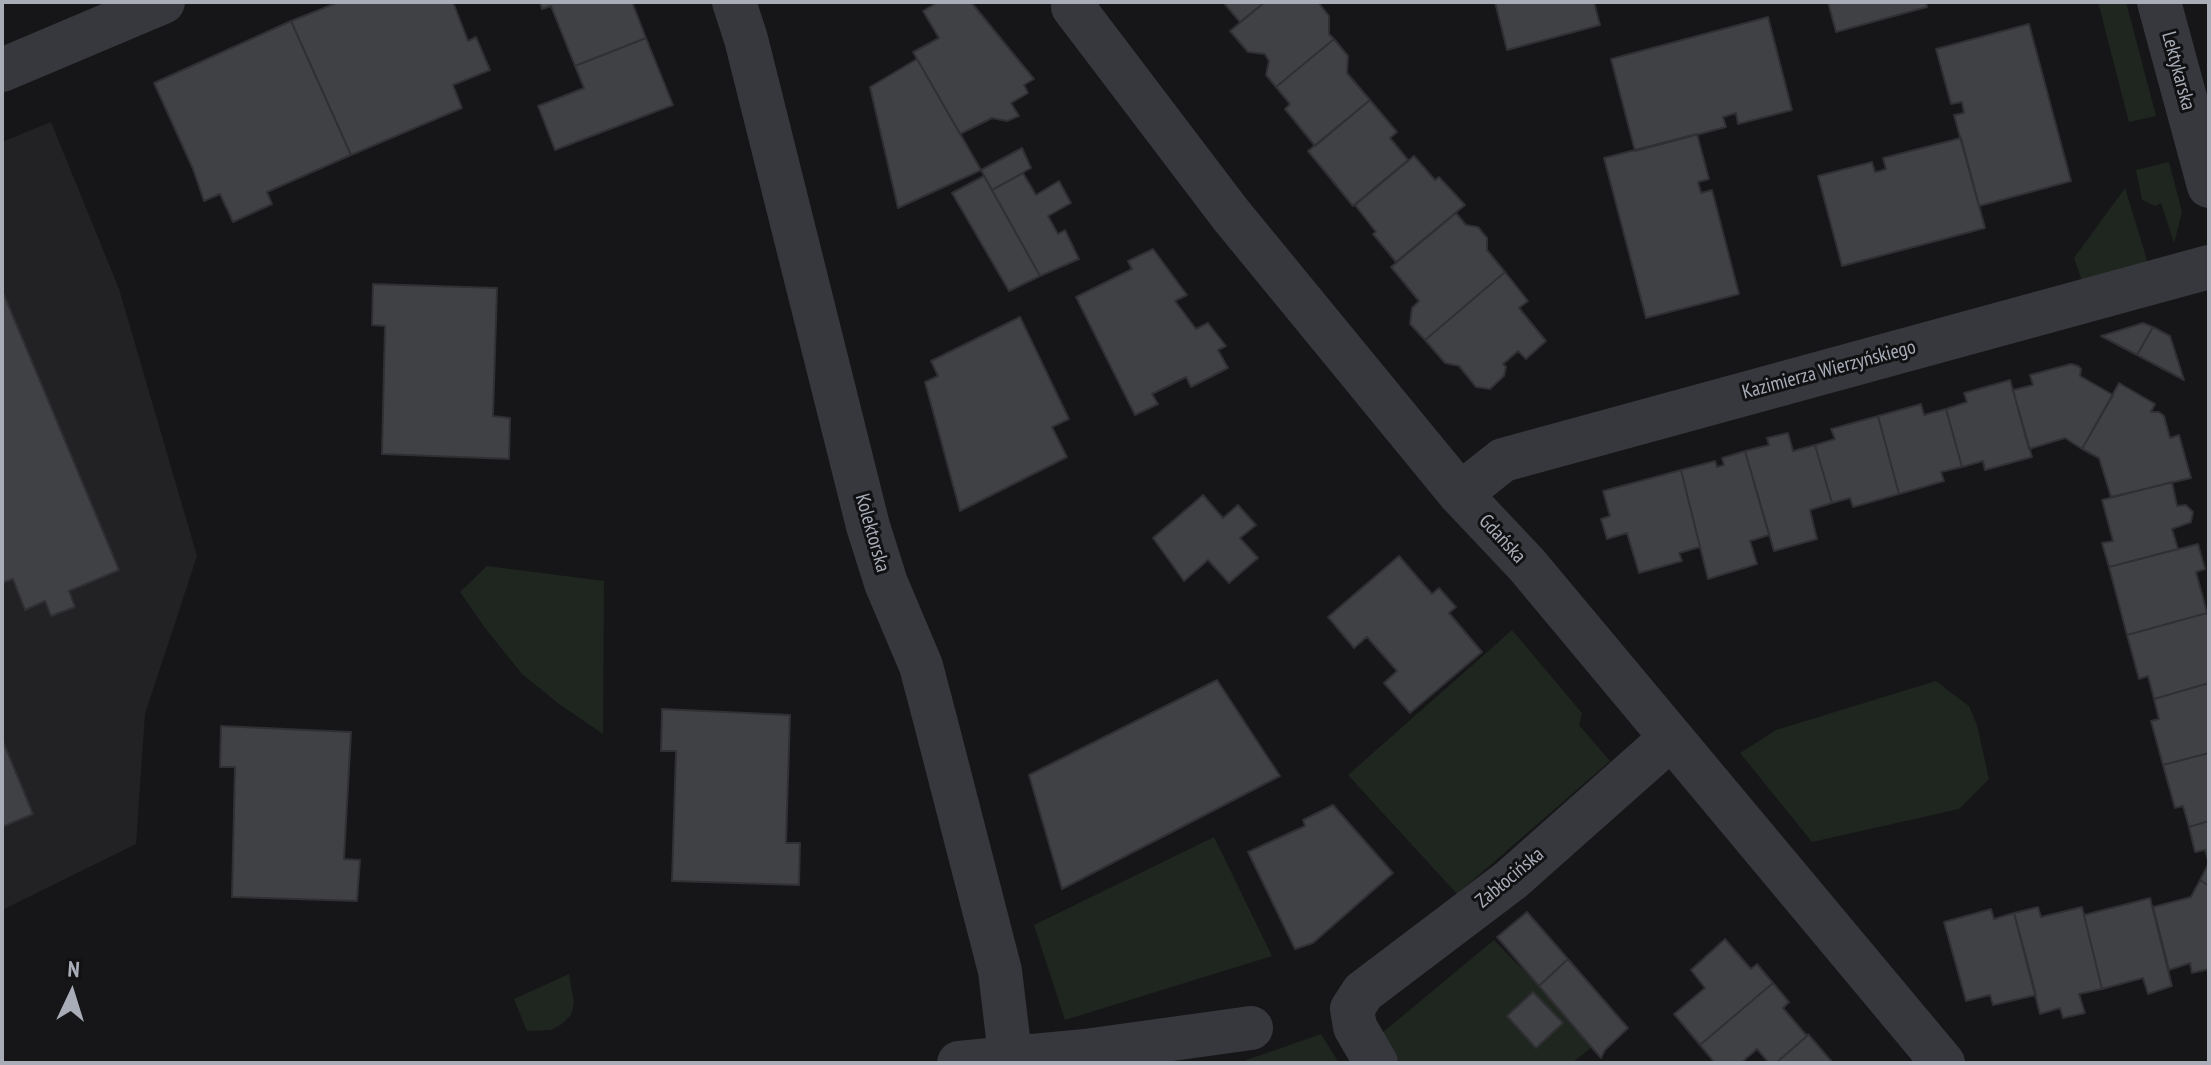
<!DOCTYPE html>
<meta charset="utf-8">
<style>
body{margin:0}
#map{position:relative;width:2211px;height:1065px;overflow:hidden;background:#161618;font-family:"PT Sans Narrow",sans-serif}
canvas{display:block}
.frame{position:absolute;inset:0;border:4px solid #a8adb8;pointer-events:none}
.north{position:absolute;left:32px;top:953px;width:80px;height:80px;-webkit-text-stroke:6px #111113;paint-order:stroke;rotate:4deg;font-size:22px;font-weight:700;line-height:32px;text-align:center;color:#a8adb8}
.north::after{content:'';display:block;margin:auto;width:28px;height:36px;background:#a8adb8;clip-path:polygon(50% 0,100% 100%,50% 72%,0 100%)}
</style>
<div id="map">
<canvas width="2211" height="1065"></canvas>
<div class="frame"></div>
<div class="north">N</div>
</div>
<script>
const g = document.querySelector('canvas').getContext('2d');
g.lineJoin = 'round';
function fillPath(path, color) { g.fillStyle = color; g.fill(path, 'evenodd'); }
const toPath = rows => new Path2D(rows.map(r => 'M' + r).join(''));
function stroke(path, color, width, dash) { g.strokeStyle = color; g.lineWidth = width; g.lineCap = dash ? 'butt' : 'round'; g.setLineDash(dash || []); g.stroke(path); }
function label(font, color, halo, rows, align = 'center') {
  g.font = font + ' "PT Sans Narrow",sans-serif'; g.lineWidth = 6; g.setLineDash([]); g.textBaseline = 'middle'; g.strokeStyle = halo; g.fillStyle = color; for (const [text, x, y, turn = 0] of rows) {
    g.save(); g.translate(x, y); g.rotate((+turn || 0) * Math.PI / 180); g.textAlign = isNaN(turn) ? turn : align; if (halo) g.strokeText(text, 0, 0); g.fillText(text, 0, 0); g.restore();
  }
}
fillPath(toPath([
 [51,122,119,289,197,556,145,714,136,844,2,910,2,142]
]), '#222225');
fillPath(toPath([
 [2098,2,2126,2,2156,116,2129,122],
 [2169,162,2182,212,2174,243,2161,203,2155,206,2142,200,2136,170],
 [2125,188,2148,263,2082,281,2074,258],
 [487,566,604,581,603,734,559,704,522,674,485,628,460,592],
 [1512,630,1582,713,1579,725,1610,761,1457,894,1348,775],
 [1936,681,1969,706,1977,725,1989,779,1959,809,1812,842,1740,753,1776,730],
 [1214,837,1272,956,1065,1020,1034,925],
 [1494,940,1539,986,1592,1047,1572,1063,1400,1063,1382,1033],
 [569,974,574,1003,571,1015,562,1024,551,1030,527,1031,514,999],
 [1321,1034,1339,1063,1238,1063]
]), '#1e261f');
const building = toPath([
 [339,2,453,2,468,41,476,37,490,70,453,85,462,108,351,155,291,21,339,2],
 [540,2,632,2,646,38,575,66,551,6,542,9,540,2],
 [938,2,971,2,1034,79,1024,85,1028,93,1011,103,1019,116,1007,121,992,118,960,134,913,52,939,38,923,11,938,2],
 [1223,2,1265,2,1240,22,1223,2],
 [1265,2,1318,2,1329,16,1329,34,1334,39,1276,87,1266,75,1269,61,1265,54,1248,52,1230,31,1265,2],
 [1495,2,1594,2,1600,25,1507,50,1495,2],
 [1828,2,1926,2,1927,7,1836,32,1828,2],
 [1768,17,1792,110,1738,124,1736,113,1723,117,1726,127,1635,151,1611,59,1768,17],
 [291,21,351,155,267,192,272,204,233,222,220,194,204,201,193,169,154,83,291,21],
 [2029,24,2071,181,1979,206,1954,115,1964,113,1962,102,1951,104,1936,49,2029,24],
 [646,38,673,105,555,150,538,106,584,88,575,66,646,38],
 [1334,39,1348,56,1347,73,1370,100,1315,146,1285,109,1290,104,1276,87,1334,39],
 [917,59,981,170,898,208,870,87,917,59],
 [1370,100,1397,132,1390,138,1408,160,1353,206,1308,151,1370,100],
 [1697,134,1709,179,1698,182,1701,193,1712,190,1739,294,1646,318,1604,158,1697,134],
 [1961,138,1985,228,1842,266,1818,176,1872,162,1875,172,1880,171,1886,169,1883,158,1961,138],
 [1022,148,1031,168,992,190,981,170,1022,148],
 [1414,156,1435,180,1439,177,1465,205,1396,262,1373,234,1376,232,1355,205,1414,156],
 [1023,173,1036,195,1059,181,1071,203,1048,216,1058,234,1065,230,1079,259,1040,276,992,190,1023,173],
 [984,176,1040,276,1009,291,952,193,984,176],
 [1456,213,1466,225,1478,227,1487,238,1487,250,1505,272,1425,340,1410,324,1412,308,1419,301,1391,267,1456,213],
 [1153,249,1187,295,1175,301,1196,329,1208,323,1226,346,1218,350,1228,368,1191,387,1186,377,1152,394,1158,404,1135,415,1076,297,1132,269,1128,261,1153,249],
 [1505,272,1528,301,1519,308,1546,341,1526,359,1518,351,1503,364,1506,367,1504,376,1490,389,1476,387,1459,366,1445,363,1425,340,1505,272],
 [373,284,497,288,493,416,510,418,509,459,382,454,385,326,372,325,373,284],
 [2,290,119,570,69,591,75,607,51,616,45,601,25,610,13,579,2,583,2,290],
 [1020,317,1069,419,1052,427,1067,457,960,511,925,382,938,376,931,361,1020,317],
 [2143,323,2153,327,2137,355,2101,336,2143,323],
 [2153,327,2170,336,2184,380,2137,355,2153,327],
 [2071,364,2078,366,2081,369,2080,376,2113,395,2082,449,2065,438,2029,449,2013,390,2033,385,2030,375,2071,364],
 [2010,380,2032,457,1985,470,1983,461,1962,467,1946,409,1967,402,1964,393,2010,380],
 [2119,383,2155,404,2151,412,2159,412,2164,416,2170,438,2179,435,2191,478,2111,497,2099,458,2082,449,2119,383],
 [1921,404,1924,415,1946,409,1962,467,1941,472,1944,481,1899,494,1878,416,1921,404],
 [1878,416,1899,494,1853,507,1850,498,1832,503,1815,445,1835,439,1831,429,1878,416],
 [1788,433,1793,451,1815,445,1832,503,1810,510,1817,539,1774,551,1745,451,1769,445,1767,438,1788,433],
 [1745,451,1769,535,1750,541,1757,564,1708,579,1681,470,1715,461,1717,467,1724,465,1722,458,1745,451],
 [1681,470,1700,547,1679,553,1682,561,1639,573,1627,533,1607,539,1601,519,1610,516,1603,491,1681,470],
 [2172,482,2177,506,2186,505,2193,512,2191,522,2172,529,2178,549,2109,567,2102,543,2113,541,2102,500,2172,482],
 [1203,495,1223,518,1238,505,1256,525,1240,538,1258,558,1229,583,1208,560,1184,581,1153,538,1203,495],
 [2198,544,2205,569,2196,572,2207,613,2127,635,2109,567,2198,544],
 [1399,556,1432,594,1439,588,1456,607,1449,613,1482,652,1410,713,1384,683,1397,671,1367,637,1354,648,1328,617,1399,556],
 [2207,613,2209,620,2209,683,2154,699,2148,676,2139,679,2127,635,2207,613],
 [1217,680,1280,776,1062,889,1029,775,1217,680],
 [2209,683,2209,753,2163,765,2151,721,2159,719,2154,699,2209,683],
 [662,709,790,715,786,843,800,843,799,885,672,881,676,751,661,751,662,709],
 [221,726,351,732,344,859,360,860,357,901,232,897,235,767,220,767,221,726],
 [2,739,33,814,2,827,2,739],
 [2209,753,2209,821,2189,827,2183,806,2175,808,2163,765,2209,753],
 [1333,805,1393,873,1313,943,1295,949,1248,852,1305,826,1303,820,1333,805],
 [2209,821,2209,886,2200,880,2209,863,2205,850,2195,852,2189,827,2209,821],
 [2200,880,2209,886,2209,969,2192,973,2190,963,2169,970,2153,907,2191,897,2200,880],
 [2150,898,2172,986,2148,994,2143,978,2102,989,2084,915,2150,898],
 [2038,907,2041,917,2082,907,2102,989,2079,994,2085,1013,2063,1018,2060,1008,2040,1014,2014,913,2038,907],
 [1991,909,1994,919,2014,913,2036,995,1993,1005,1990,995,1966,1001,1944,922,1991,909],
 [1527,912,1568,959,1539,986,1497,937,1527,912],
 [1725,939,1751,969,1757,964,1773,983,1700,1045,1674,1014,1705,988,1691,970,1725,939],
 [1568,959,1628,1028,1605,1050,1601,1058,1539,986,1568,959],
 [1773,983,1789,1002,1783,1008,1807,1036,1776,1063,1769,1063,1757,1049,1741,1063,1715,1063,1700,1045,1773,983],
 [1533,992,1563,1023,1536,1048,1507,1016,1533,992],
 [1808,1034,1833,1063,1776,1063,1807,1036,1808,1034]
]);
fillPath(building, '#404145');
stroke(building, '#303034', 2);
stroke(toPath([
 [734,2,746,39,868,526,886,583,921,666,936,723,1000,971,1011,1063],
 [1073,7,1231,215,1460,494,1527,565,1943,1063],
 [2,70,163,2],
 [1460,494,1503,460,2209,267],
 [959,1063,1085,1051,1251,1028],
 [1376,1063,1355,1027,1352,1009,1363,992,1511,880,1671,738]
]), '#37383d', 44);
stroke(toPath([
 [2159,2,2209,186]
]), '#37383d', 44);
label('20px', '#a8adb8', '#111113', [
 ["Lektykarska",2178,71,75],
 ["Kazimierza Wierzyńskiego",1829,370,-15],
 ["Kolektorska",872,533,74],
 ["Gdańska",1502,539,47],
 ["Zabłocińska",1510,878,-40]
]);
</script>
